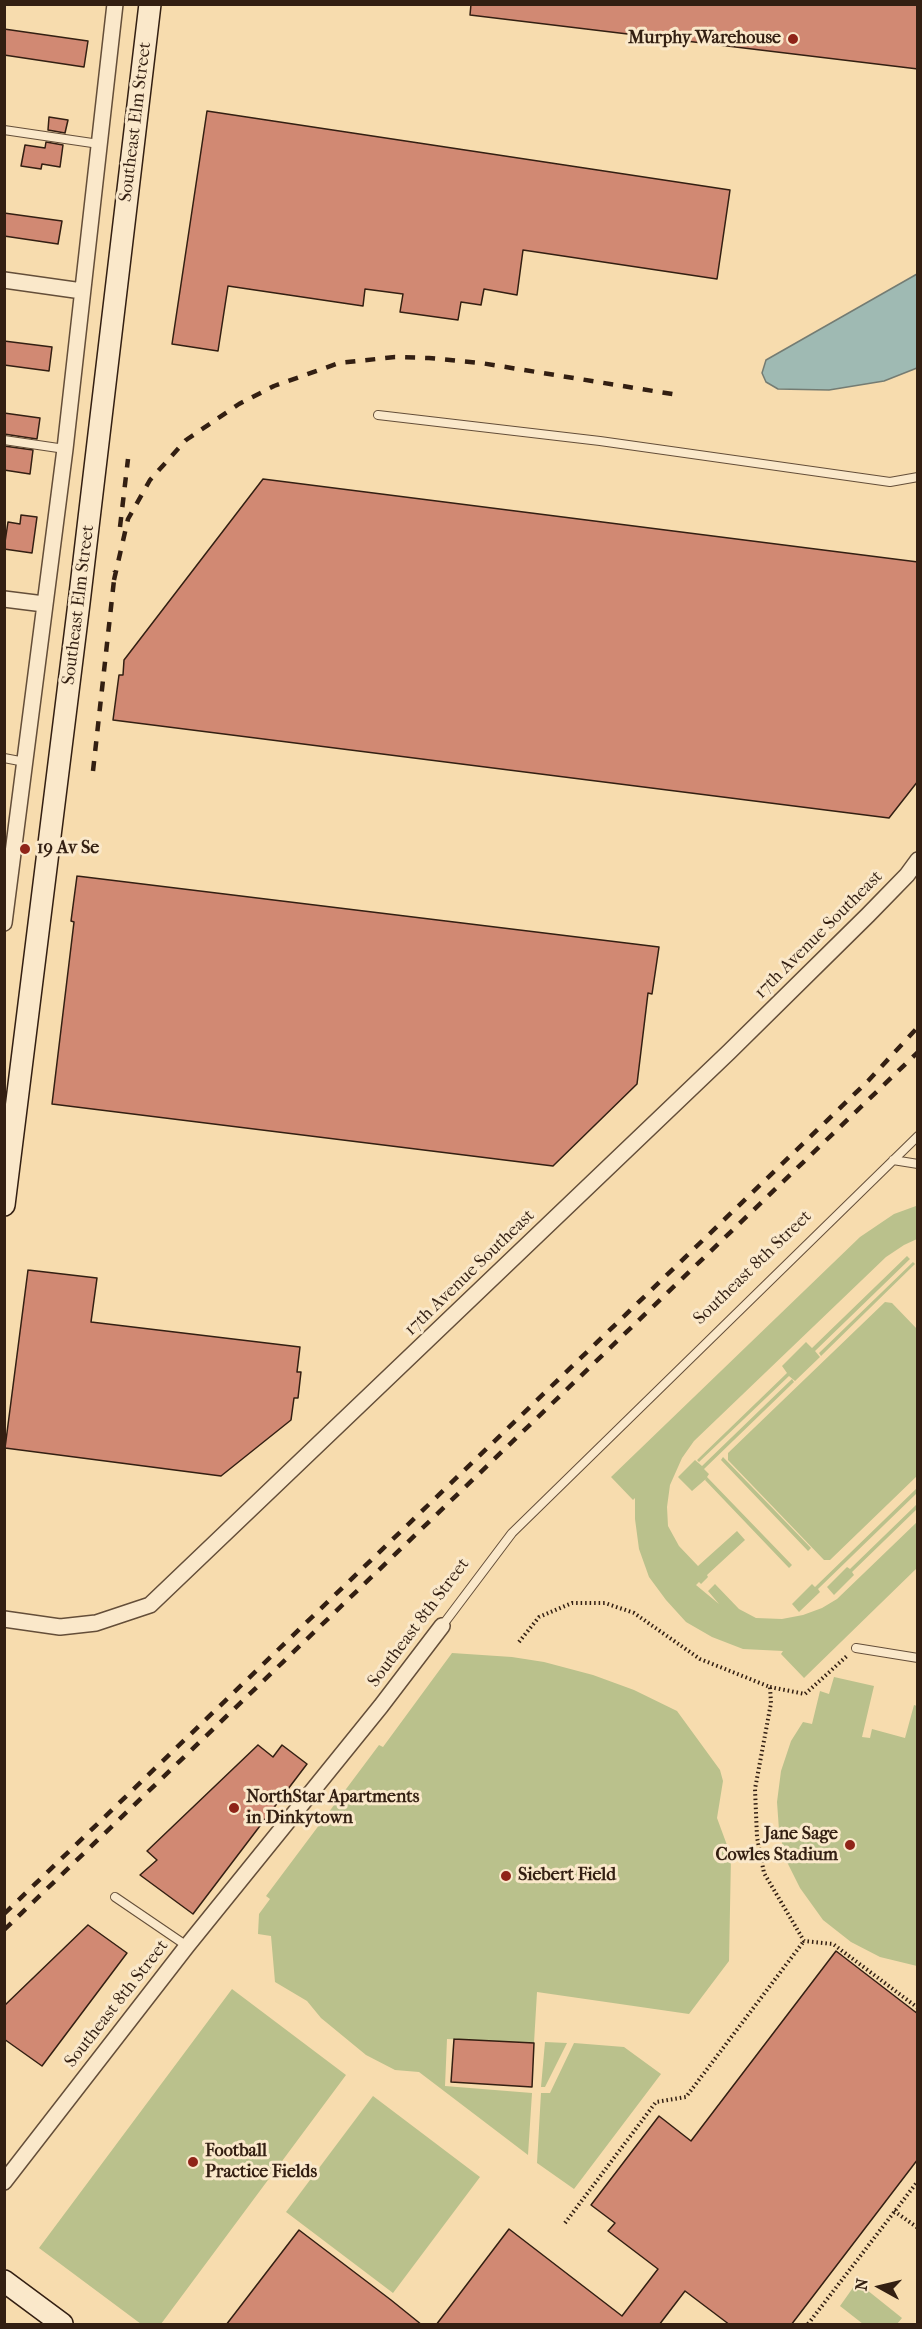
<!DOCTYPE html>
<style>
body{margin:0}
#map{position:relative;width:922px;height:2329px;overflow:hidden;background:#f7dcae;font-family:"IM FELL French Canon",serif}
canvas{display:block}
.frame{position:absolute;inset:0;border:6px solid #331f12;pointer-events:none}
.north{position:absolute;left:850px;top:2257px;width:60px;height:60px;-webkit-text-stroke:4px #fae8ca;paint-order:stroke;rotate:278deg;font-size:16px;font-weight:700;line-height:24px;text-align:center;color:#331f12}
.north::after{content:'';display:block;margin:auto;width:21px;height:27px;background:#331f12;clip-path:polygon(50% 0,100% 100%,50% 72%,0 100%)}
</style>
<div id="map">
<canvas width="922" height="2329"></canvas>
<div class="frame"></div>
<div class="north">N</div>
</div>
<script>
const g = document.querySelector('canvas').getContext('2d');
g.lineJoin = 'round';
function fillPath(path, color) { g.fillStyle = color; g.fill(path, 'evenodd'); }
const toPath = rows => new Path2D(rows.map(r => 'M' + r).join(''));
function stroke(path, color, width, dash) { g.strokeStyle = color; g.lineWidth = width; g.lineCap = dash ? 'butt' : 'round'; g.setLineDash(dash || []); g.stroke(path); }
function label(font, color, halo, rows, align = 'center') {
  g.font = font + ' "IM FELL French Canon",serif'; g.lineWidth = 6; g.setLineDash([]); g.textBaseline = 'middle'; g.strokeStyle = halo; g.fillStyle = color; for (const [text, x, y, turn = 0] of rows) {
    g.save(); g.translate(x, y); g.rotate((+turn || 0) * Math.PI / 180); g.textAlign = isNaN(turn) ? turn : align; if (halo) g.strokeText(text, 0, 0); g.fillText(text, 0, 0); g.restore();
  }
}
fillPath(toPath([
 [916,1206,917,1239,904,1245,886,1257,694,1441,682,1458,670,1485,667,1507,668,1526,679,1546,698,1566,737,1531,745,1540,707,1575,708,1577,701,1584,699,1582,696,1585,719,1604,708,1591,715,1584,739,1609,756,1618,782,1619,803,1615,822,1608,837,1599,917,1522,917,1568,804,1678,781,1654,783,1651,743,1649,712,1637,686,1622,666,1600,649,1577,639,1549,635,1519,635,1498,633,1500,611,1477,860,1237,894,1214],
 [907,1256,910,1259,815,1351,820,1357,795,1381,789,1376,699,1462,697,1460,787,1373,782,1366,806,1342,812,1348],
 [913,1262,915,1264,821,1356,819,1353],
 [885,1302,892,1303,917,1329,917,1476,830,1560,824,1560,728,1460,728,1453],
 [792,1379,794,1382,704,1469,709,1474,707,1477,792,1565,789,1568,705,1480,707,1478,692,1491,678,1477,695,1460,702,1466],
 [723,1457,811,1548,808,1551,721,1460],
 [917,1488,917,1493,818,1589,820,1592,799,1612,792,1604,812,1584,815,1587],
 [917,1504,917,1509,852,1572,854,1575,834,1595,827,1587,847,1567,850,1569],
 [452,1653,512,1657,544,1662,593,1675,634,1690,677,1711,720,1770,723,1781,717,1818,731,1856,729,1961,689,2014,537,1992,534,2043,447,2039,445,2086,532,2093,528,2155,419,2072,395,2070,366,2055,321,2018,307,2001,275,1982,271,1936,258,1934,259,1914,270,1899,266,1896,379,1745,383,1747],
 [834,1677,874,1686,862,1737,870,1738,872,1729,905,1738,914,1705,917,1706,917,1966,880,1957,851,1942,823,1920,800,1888,786,1860,779,1830,777,1802,781,1771,791,1741,803,1722,812,1724,820,1691,829,1694],
 [232,1989,346,2075,161,2324,141,2324,39,2248],
 [545,2042,567,2043,545,2087,541,2087],
 [574,2043,624,2047,661,2074,574,2189,537,2163,541,2093,550,2093],
 [373,2096,480,2177,393,2293,286,2212],
 [857,2282,902,2318,897,2324,863,2324,840,2306]
]), '#bac18c');
const water = toPath([
 [917,274,917,368,884,381,829,390,778,389,766,382,762,373,766,360,917,274]
]);
fillPath(water, '#9fbab3');
stroke(water, '#747c73', 1.5);
const building = toPath([
 [471,4,918,4,918,69,470,15,471,4],
 [4,29,88,41,84,67,4,55,4,29],
 [207,111,730,190,717,279,523,250,517,295,484,289,481,305,461,302,458,320,400,312,403,294,365,289,363,306,228,286,218,351,172,344,207,111],
 [49,117,68,120,65,133,48,130,49,117],
 [46,142,63,145,60,167,42,164,41,169,21,166,25,145,45,148,46,142],
 [4,213,62,221,58,244,4,236,4,213],
 [4,341,52,347,49,371,4,365,4,341],
 [4,413,40,418,37,439,4,434,4,413],
 [4,446,33,450,30,474,4,470,4,446],
 [263,479,918,562,918,781,889,818,113,720,119,675,123,675,124,660,263,479],
 [21,515,37,517,32,553,4,549,8,522,20,524,21,515],
 [77,876,659,947,652,994,648,993,637,1084,553,1166,52,1104,74,922,71,921,77,876],
 [28,1270,97,1278,91,1322,300,1347,297,1372,301,1372,298,1398,294,1398,291,1420,221,1476,5,1448,28,1270],
 [258,1745,273,1757,282,1745,307,1764,193,1914,140,1875,157,1860,147,1851,258,1745],
 [88,1925,127,1953,42,2066,4,2039,4,2006,88,1925],
 [836,1951,918,2014,918,2159,791,2325,730,2325,685,2291,659,2325,436,2325,509,2229,622,2316,658,2269,608,2231,615,2223,591,2205,659,2116,691,2141,836,1951],
 [454,2039,534,2043,532,2087,451,2082,454,2039],
 [299,2230,391,2300,422,2325,226,2325,299,2230]
]);
fillPath(building, '#d18973');
stroke(building, '#331f12', 1.5);
const lane = toPath([
 [4,130,99,144],
 [378,415,600,441,890,482,918,477],
 [4,440,65,449],
 [4,758,25,762],
 [893,1160,918,1164],
 [442,1626,512,1533,918,1136],
 [856,1648,918,1658],
 [115,1897,187,1946]
]);
const street = toPath([
 [4,280,82,291],
 [4,599,44,604],
 [4,923,65,449,115,4],
 [4,1619,60,1627,96,1623,150,1605,729,1052,868,915,907,875,918,860],
 [4,2182,187,1946,381,1706,442,1626]
]);
const secondary = toPath([
 [4,1205,79,603,150,4],
 [4,2281,62,2324]
]);
stroke(lane, '#644e39', 10);
stroke(street, '#644e39', 18);
stroke(secondary, '#331f12', 24);
stroke(toPath([
 [519,1642,539,1617,572,1603,605,1603,634,1613,700,1659,770,1687,771,1703,755,1789,757,1837,764,1873,804,1941,833,1944,918,2008],
 [770,1687,805,1694,847,1656],
 [894,2211,918,2228],
 [565,2223,656,2102,686,2097,804,1941],
 [808,2324,918,2181]
]), '#331f12', 4, [1.5, 3]);
stroke(lane, '#fae8ca', 8);
stroke(street, '#fae8ca', 15);
stroke(secondary, '#fae8ca', 21);
stroke(toPath([
 [120,527,128,459],
 [114,580,128,519,150,480,186,440,239,404,274,386,339,363,395,357,429,358,481,363,678,395],
 [93,771,115,571],
 [4,1914,868,1081,918,1027],
 [4,1930,918,1052]
]), '#331f12', 4.5, [10, 10]);
for (const [x, y, r, color] of [
 [793,39,6,"#8f2418"],
 [25,849,6,"#8f2418"],
 [234,1808,6,"#8f2418"],
 [850,1845,6,"#8f2418"],
 [506,1876,6,"#8f2418"],
 [193,2162,6,"#8f2418"]
]) { const dot = new Path2D(); dot.arc(x, y, r, 0, 2 * Math.PI); g.fillStyle = color; g.fill(dot); stroke(dot, '#fae8ca', 2); }
label('bold 18px', '#331f12', '#fae8ca', [
 ["Murphy Warehouse",781,39,"right"],
 ["19 Av Se",37,849],
 ["NorthStar Apartments",246,1798],
 ["in Dinkytown",246,1819],
 ["Jane Sage",838,1835,"right"],
 ["Cowles Stadium",838,1856,"right"],
 ["Siebert Field",518,1876],
 ["Football",205,2152],
 ["Practice Fields",205,2173]
], 'left');
label('18px', '#331f12', '#fae8ca', [
 ["Southeast Elm Street",136,122,-83],
 ["Southeast Elm Street",79,605,-83],
 ["17th Avenue Southeast",819,935,-45],
 ["Southeast 8th Street",753,1268,-44],
 ["17th Avenue Southeast",470,1273,-44],
 ["Southeast 8th Street",419,1623,-53],
 ["Southeast 8th Street",117,2004,-52]
]);
</script>
